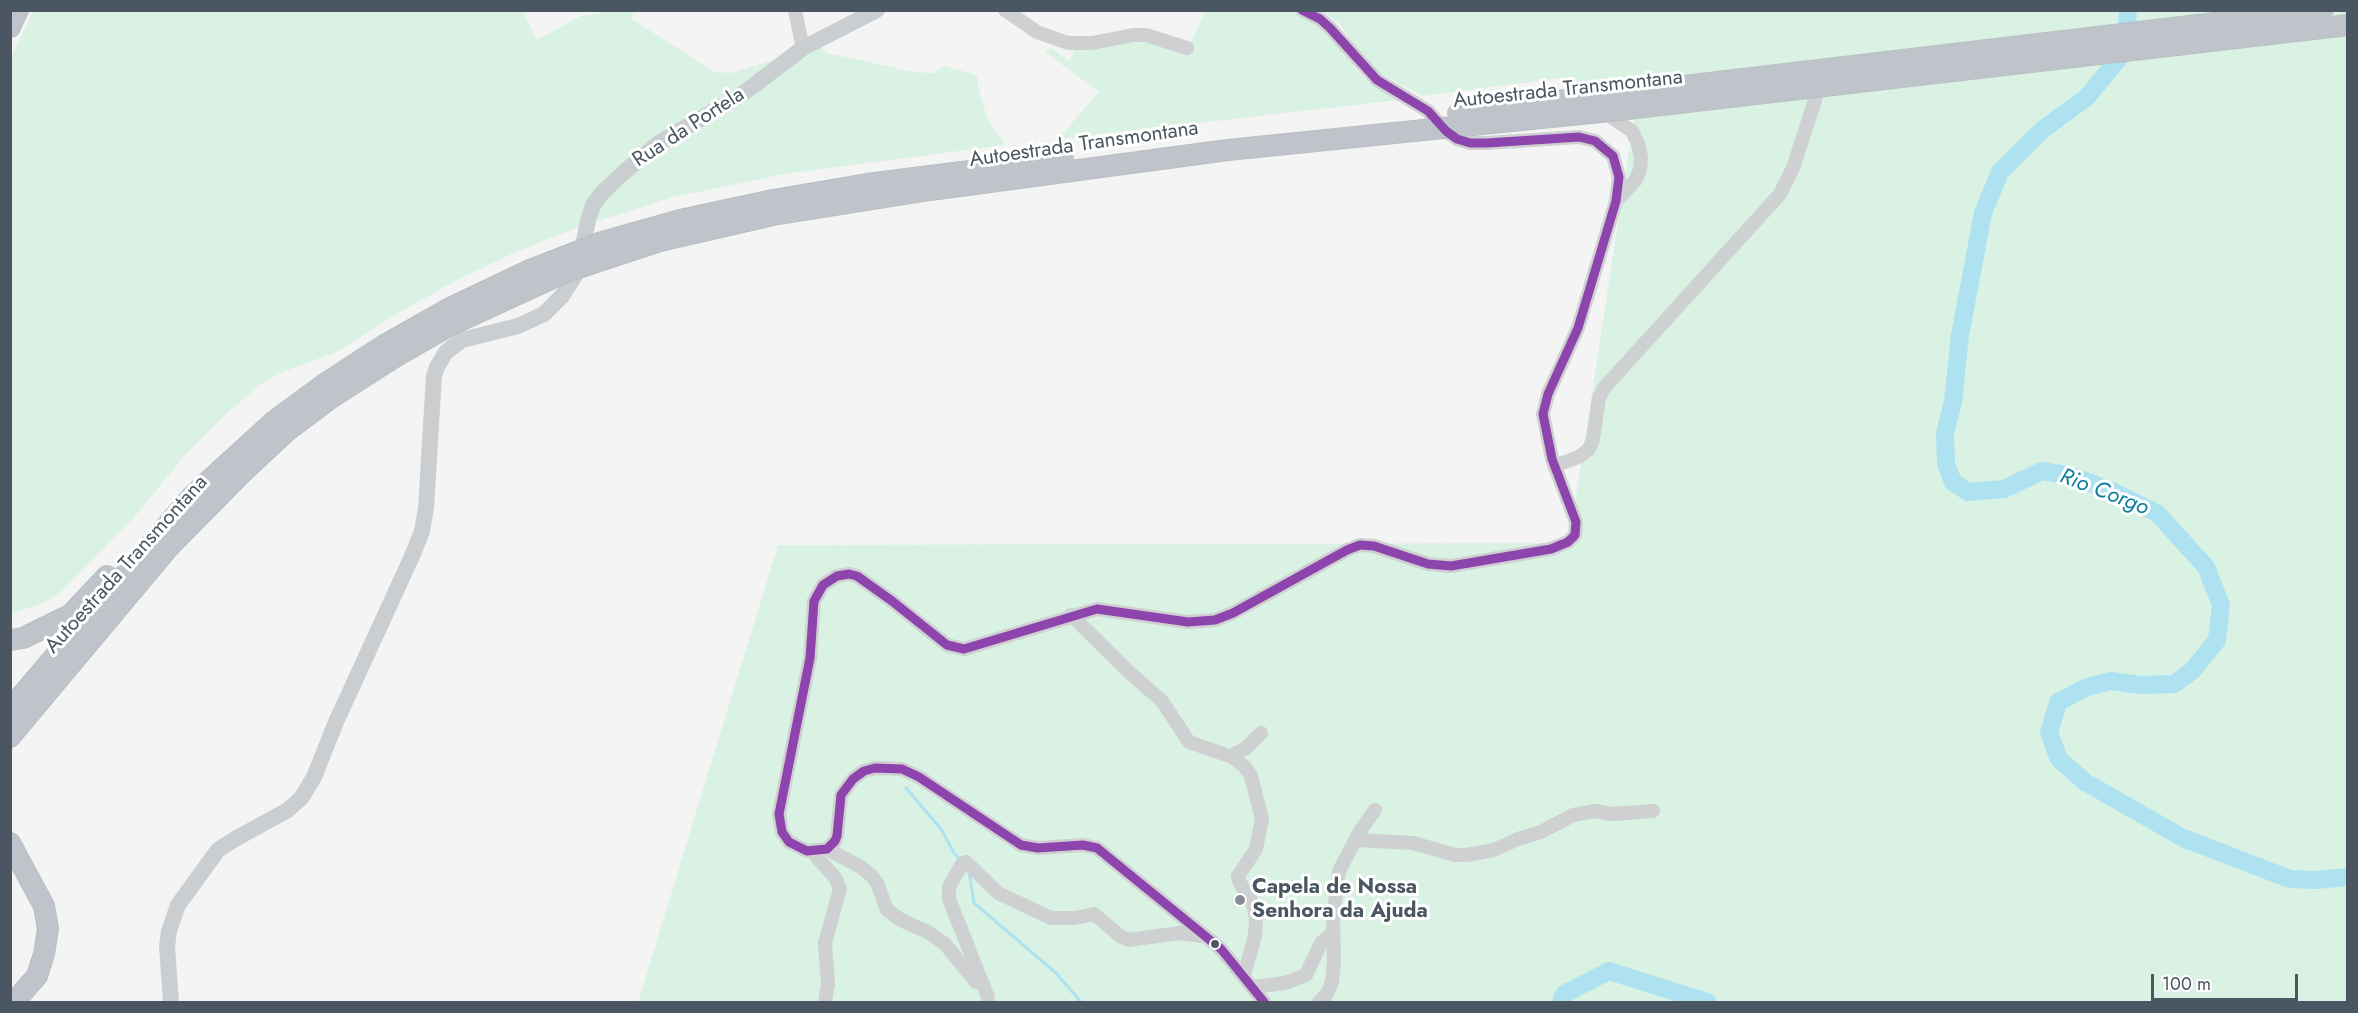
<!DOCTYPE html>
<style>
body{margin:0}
#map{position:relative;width:2358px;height:1013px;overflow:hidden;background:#f4f4f4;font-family:Jost,sans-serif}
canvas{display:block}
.frame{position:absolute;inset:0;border:12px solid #4a5661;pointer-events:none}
.scale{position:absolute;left:2151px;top:974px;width:147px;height:27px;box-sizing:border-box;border:3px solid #4a5661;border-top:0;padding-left:8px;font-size:18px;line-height:21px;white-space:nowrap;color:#4a5661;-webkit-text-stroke:4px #fff;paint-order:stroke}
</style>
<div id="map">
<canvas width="2358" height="1013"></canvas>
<div class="frame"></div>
<div class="scale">100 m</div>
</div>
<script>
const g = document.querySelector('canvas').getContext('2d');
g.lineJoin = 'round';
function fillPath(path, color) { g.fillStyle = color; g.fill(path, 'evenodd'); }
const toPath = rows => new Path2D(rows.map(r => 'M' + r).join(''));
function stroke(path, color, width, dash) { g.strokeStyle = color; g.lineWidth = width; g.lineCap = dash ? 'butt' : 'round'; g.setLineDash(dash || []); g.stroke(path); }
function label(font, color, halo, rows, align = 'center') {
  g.font = font + ' Jost,sans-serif'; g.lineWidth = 6; g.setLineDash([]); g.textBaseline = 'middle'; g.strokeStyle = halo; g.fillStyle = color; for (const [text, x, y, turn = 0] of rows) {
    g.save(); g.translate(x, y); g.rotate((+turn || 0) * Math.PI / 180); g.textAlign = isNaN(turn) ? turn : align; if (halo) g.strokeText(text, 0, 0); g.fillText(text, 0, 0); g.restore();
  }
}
fillPath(toPath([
 [33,11,523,11,537,40,581,16,613,11,636,11,630,18,715,72,731,73,774,60,580,217,578,227,516,252,459,279,398,313,337,352,280,373,261,384,225,415,186,454,131,521,61,592,43,603,11,614,10,60],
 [1205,11,1292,11,1319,26,1347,54,1357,70,1367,81,1399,100,1058,139,1099,92,1046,53,1050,47,1069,61,1076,46,1140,40,1186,53],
 [1322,11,2347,11,2347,1002,638,1002,778,545,1569,543,1635,113,1562,78,1423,96,1379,73,1366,61,1340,24],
 [820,46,827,53,914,72,934,73,944,66,977,75,978,87,987,117,1005,145,784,174,674,197,592,223,598,207,635,168]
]), '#d9f2e3');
stroke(toPath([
 [906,788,941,829,954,853,961,860],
 [969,872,974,903,1056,973,1081,1002]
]), '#aee2f0', 3);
stroke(toPath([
 [2128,10,2125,51,2086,98,2042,130,2000,172,1983,213,1960,335,1953,402,1945,433,1946,464,1953,482,1968,492,2004,489,2042,471,2072,476,2114,492,2157,513,2206,567,2221,605,2217,640,2192,671,2174,684,2140,685,2111,681,2087,687,2058,702,2049,733,2059,759,2085,782,2183,838,2290,879,2316,880,2348,877],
 [1561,1002,1564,994,1609,971,1707,1002]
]), '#aee2f0', 18);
const highway = toPath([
 [10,27,18,10],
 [10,640,23,638,70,615,107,576],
 [10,709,193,495,274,421,323,385],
 [10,737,169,547,241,474,287,431,331,398],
 [10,843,44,906,48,929,44,954,37,976,14,1002]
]);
stroke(highway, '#b9bec3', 22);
stroke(toPath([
 [795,10,803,48],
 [1005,10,1037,32,1068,43,1092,43,1133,35,1146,35,1187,48],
 [1611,117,1632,131,1638,144,1641,157,1640,170,1635,181,1616,201],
 [1554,466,1579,457,1589,449,1593,439,1599,398,1604,388,1780,194,1793,168,1816,97],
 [1071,615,1129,672,1162,701,1189,742,1232,757,1245,767,1251,776,1262,819,1256,849,1238,876,1239,881,1253,904,1256,918,1255,936,1244,975],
 [1230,756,1245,749,1261,733],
 [1355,840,1413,843,1455,855,1466,855,1494,850,1518,839,1541,832,1573,815,1595,811,1612,814,1653,811],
 [827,849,861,867,872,876,877,883,887,910,901,920,928,932,945,944,976,982],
 [814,851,818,859,835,877,840,889,825,943,828,984,825,1002],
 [1253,987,1285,983,1306,975,1321,943,1333,933],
 [988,997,949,899,949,887,962,864,966,862,998,893,1051,918,1075,918,1094,914,1120,936,1128,940,1180,933,1202,936],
 [1264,1002,1221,949,1097,848,1083,845,1038,848,1021,845,919,777,902,769,875,768,864,771,853,779,841,795,837,836,835,841,827,849,807,851,789,842,782,832,779,814,810,658,814,601,823,585,837,576,849,574,857,576,892,601,947,645,964,649,1097,609,1188,622,1215,620,1233,613,1347,550,1360,545,1374,546,1428,564,1451,566,1551,549,1568,542,1575,535,1576,522,1552,459,1543,414,1548,394,1578,328,1616,201,1619,177,1613,156,1595,141,1579,137,1487,143,1470,143,1457,139,1446,131,1428,111,1377,80,1330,28,1320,19,1302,10],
 [1319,1002,1327,994,1332,982,1334,963,1333,919,1339,871,1360,831,1375,810]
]), '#ced0d2', 14);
stroke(toPath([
 [171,1002,167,947,169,931,178,905,218,850,235,839,288,810,302,797,314,777,336,722,413,554,422,531,426,508,434,376,437,367,446,352,462,340,518,326,544,314,562,296,578,271,588,220,593,205,602,193,623,173,659,143,741,95,803,48,877,10]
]), '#caced1', 16);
stroke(highway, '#bec4c9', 20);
const highwayBridge = toPath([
 [1457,113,2324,10],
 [323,385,386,344,448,309,530,270,602,242,680,220,773,200,867,184,1064,159],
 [331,398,395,357,451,325,566,272,660,241,773,215,930,190,1228,150,1610,111,2348,25]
]);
stroke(highwayBridge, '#b9bec3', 22, []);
stroke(highwayBridge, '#bec4c9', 20);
stroke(toPath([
 [1264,1002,1221,949,1097,848,1083,845,1038,848,1021,845,919,777,902,769,875,768,864,771,853,779,841,795,837,836,835,841,827,849,807,851,789,842,782,832,779,814,810,658,814,601,823,585,837,576,849,574,857,576,892,601,947,645,964,649,1097,609,1188,622,1215,620,1233,613,1347,550,1360,545,1374,546,1428,564,1451,566,1551,549,1568,542,1575,535,1576,522,1552,459,1543,414,1548,394,1578,328,1616,201,1619,177,1613,156,1595,141,1579,137,1487,143,1470,143,1457,139,1446,131,1428,111,1377,80,1330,28,1320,19,1302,10]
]), '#8e44ad', 9);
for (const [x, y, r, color] of [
 [1240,900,6,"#868d94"],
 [1215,944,5,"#4a5661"]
]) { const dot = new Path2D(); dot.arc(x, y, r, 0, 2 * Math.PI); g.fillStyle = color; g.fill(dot); stroke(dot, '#fff', 2); }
label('21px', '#4a5661', '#fff', [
 ["Autoestrada Transmontana",1568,90,-6],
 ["Rua da Portela",689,128,-33],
 ["Autoestrada Transmontana",1084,145,-8],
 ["Autoestrada Transmontana",127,565,-48]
]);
label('bold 21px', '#4a5661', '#fff', [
 ["Capela de Nossa",1252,888],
 ["Senhora da Ajuda",1252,912]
], 'left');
label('italic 22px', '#0c7c9b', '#fff', [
 ["Rio Corgo",2104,493,21]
]);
</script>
